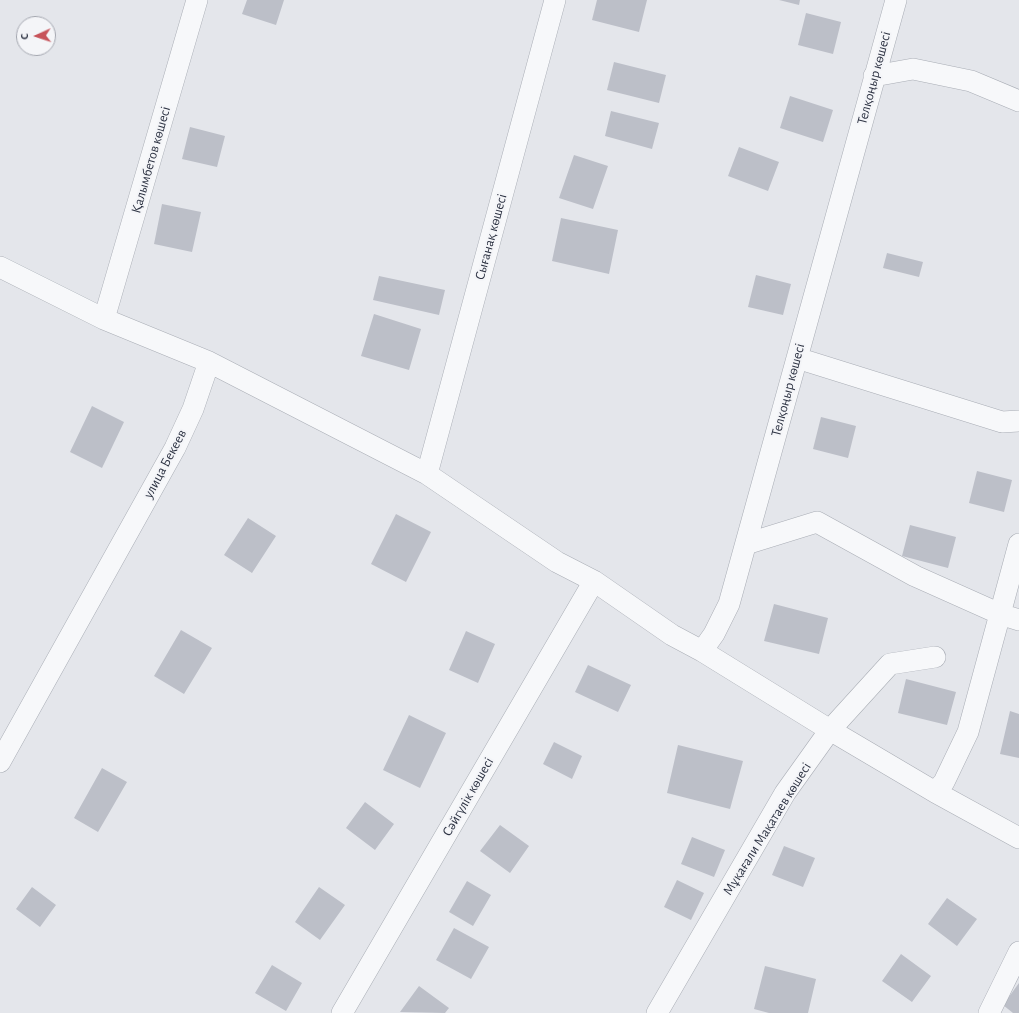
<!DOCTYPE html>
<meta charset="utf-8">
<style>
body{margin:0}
#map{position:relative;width:1019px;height:1013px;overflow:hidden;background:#e4e6eb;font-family:"Alegreya Sans",sans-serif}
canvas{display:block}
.north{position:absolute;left:16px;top:16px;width:40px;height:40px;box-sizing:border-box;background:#f4f5f8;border:1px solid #a4a7b0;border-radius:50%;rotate:267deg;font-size:11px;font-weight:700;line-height:16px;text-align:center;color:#2d3343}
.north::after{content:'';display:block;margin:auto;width:14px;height:18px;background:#c7535a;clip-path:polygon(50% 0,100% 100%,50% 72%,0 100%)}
</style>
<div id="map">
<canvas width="1019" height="1013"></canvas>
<div class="north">С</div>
</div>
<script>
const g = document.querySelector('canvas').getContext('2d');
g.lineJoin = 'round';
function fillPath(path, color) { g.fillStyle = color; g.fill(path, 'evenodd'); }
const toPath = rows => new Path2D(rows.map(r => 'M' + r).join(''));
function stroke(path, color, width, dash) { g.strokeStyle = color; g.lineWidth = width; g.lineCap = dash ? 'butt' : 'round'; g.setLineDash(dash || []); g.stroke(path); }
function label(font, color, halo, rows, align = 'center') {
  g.font = font + ' "Alegreya Sans",sans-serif'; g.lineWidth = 4; g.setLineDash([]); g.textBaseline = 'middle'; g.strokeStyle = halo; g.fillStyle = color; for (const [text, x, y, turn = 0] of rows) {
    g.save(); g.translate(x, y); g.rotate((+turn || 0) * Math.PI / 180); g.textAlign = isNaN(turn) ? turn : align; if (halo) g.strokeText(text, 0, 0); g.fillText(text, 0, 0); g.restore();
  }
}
fillPath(toPath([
 [247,0,284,0,276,25,242,14],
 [597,0,647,0,639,32,592,20],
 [779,0,800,0,799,5],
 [806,13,841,22,833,54,798,45],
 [614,62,666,75,659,103,607,90],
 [790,96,833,110,823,142,780,128],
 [611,111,659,123,652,149,605,136],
 [190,127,225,136,217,167,182,159],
 [739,147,779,162,768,191,728,176],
 [574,155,608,166,593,209,559,198],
 [162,204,201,212,192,252,154,244],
 [561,218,618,230,609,274,552,261],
 [887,253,923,262,919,277,883,268],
 [756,275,791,284,783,315,748,307],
 [379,276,445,290,439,315,373,300],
 [374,314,421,329,409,370,361,356],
 [92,406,124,422,102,468,70,452],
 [821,417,856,426,848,458,813,449],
 [977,471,1012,480,1004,512,969,503],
 [396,514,431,532,406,582,371,564],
 [248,518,276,536,252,573,224,555],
 [910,525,956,537,948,568,902,556],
 [774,604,828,618,819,654,764,641],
 [181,630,212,648,184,694,154,676],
 [466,631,495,644,478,683,449,670],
 [588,665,631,685,618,712,575,692],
 [906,679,956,692,947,725,898,713],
 [1010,711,1019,714,1019,758,1000,754],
 [409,715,446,733,420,788,383,770],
 [554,742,582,756,572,779,543,764],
 [678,745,743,761,730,809,667,793],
 [102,768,127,782,98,832,74,818],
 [365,802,394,824,375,850,346,828],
 [500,825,529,846,510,873,480,851],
 [692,837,725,850,714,877,681,864],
 [784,846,815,858,803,887,772,875],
 [677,880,704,893,691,920,664,907],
 [467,881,491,895,473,926,449,912],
 [32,887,56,905,40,927,16,909],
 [319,887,345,905,320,940,295,922],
 [947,898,977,919,957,946,928,924],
 [454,928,489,947,471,979,436,960],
 [901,954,931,976,912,1002,882,981],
 [272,965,302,983,286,1011,255,993],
 [765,966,816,979,808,1013,769,1013,754,1009],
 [1019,983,1019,1013,1013,1013,1003,1005],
 [419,986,449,1008,445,1013,400,1012]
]), '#bcbfc8');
const minor = toPath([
 [874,76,913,69,971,81,1019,101],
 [0,267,104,319,209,362,193,409,175,448,0,762],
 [104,319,197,0],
 [797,358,1002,422,1019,421],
 [209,362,427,474,557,562,594,581,672,635,702,651,714,634,729,604,896,0],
 [427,474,555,0],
 [746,544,817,522,915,576,1000,614,1019,620],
 [702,651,830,730,890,664,935,657],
 [935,792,1019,838],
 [342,1013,594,581],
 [657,1013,785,793,830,730,935,792,944,782,968,732,1019,544],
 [989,1013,1019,952]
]);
stroke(minor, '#a9adb5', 22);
stroke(minor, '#f7f8fa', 21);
label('14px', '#2d3343', '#f4f5f8', [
 ["Телқоңыр көшесі",874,78,-75],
 ["Қалымбетов көшесі",151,160,-74],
 ["Сығанақ көшесі",491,237,-75],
 ["Телқоңыр көшесі",788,390,-75],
 ["улица Бекеев",165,464,-62],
 ["Сәйгүлік көшесі",468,797,-60],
 ["Мұқағали Мақатаев көшесі",767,829,-58]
]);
</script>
